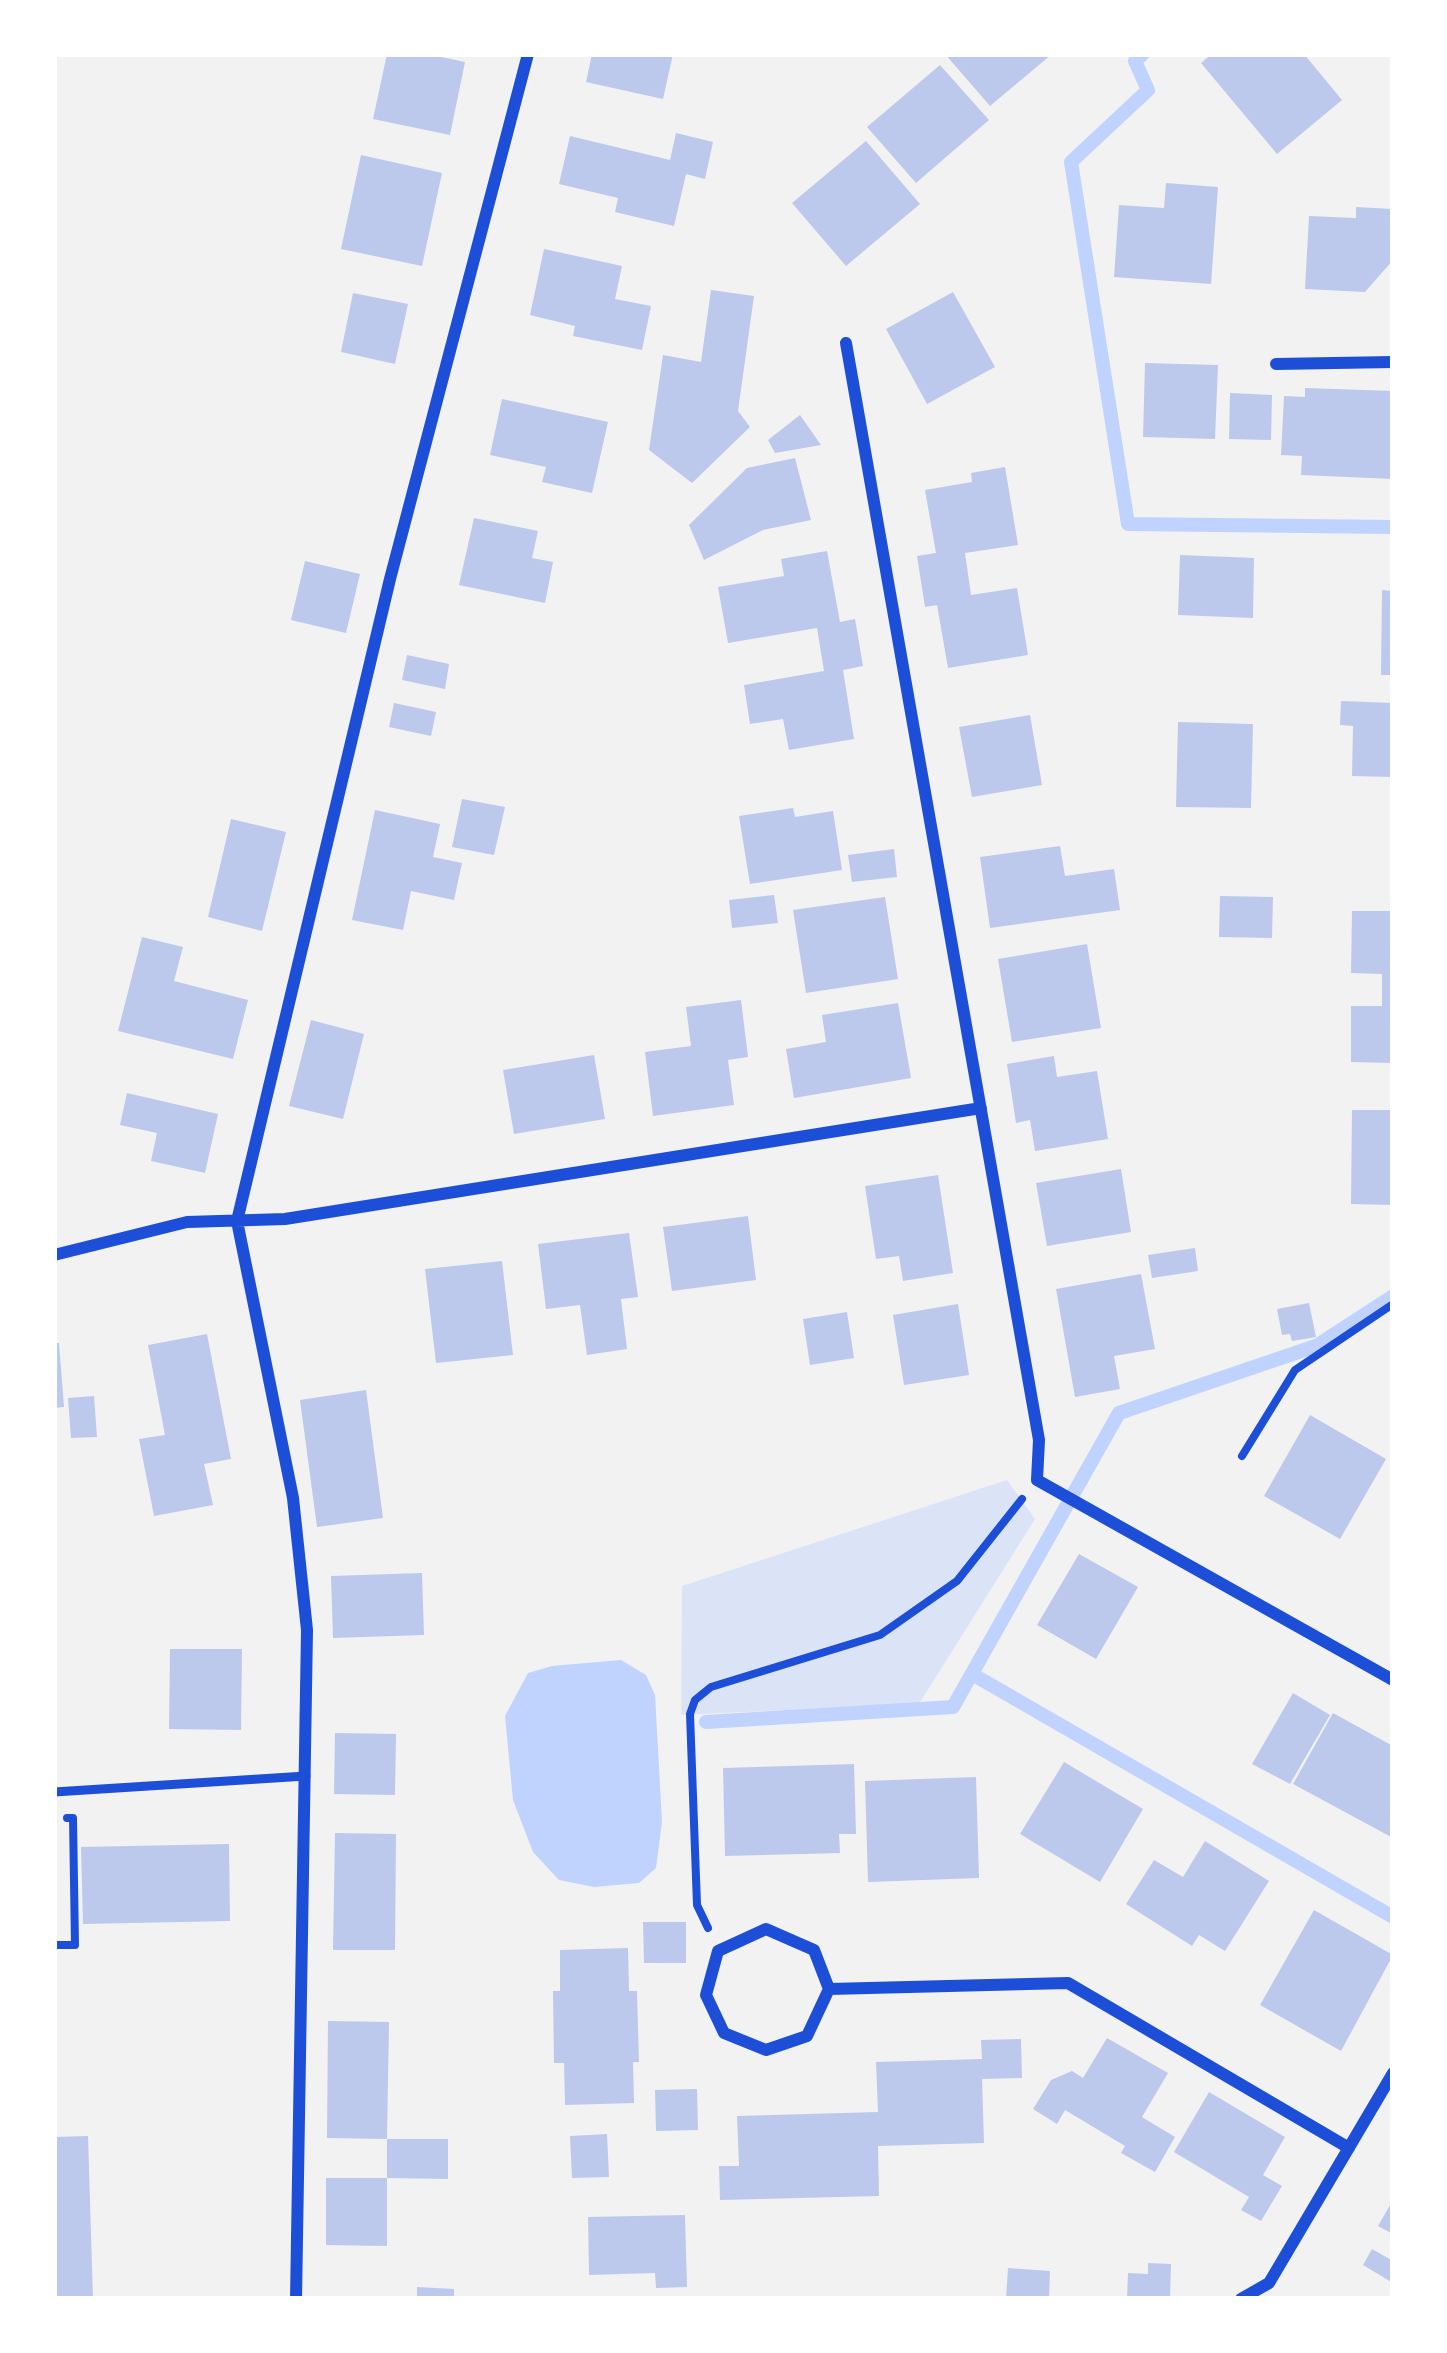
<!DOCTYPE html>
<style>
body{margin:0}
#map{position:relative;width:1447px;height:2353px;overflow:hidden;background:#f2f2f2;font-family:"Work Sans",sans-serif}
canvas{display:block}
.frame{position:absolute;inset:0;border:57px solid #fff;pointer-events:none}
</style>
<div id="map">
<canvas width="1447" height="2353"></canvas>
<div class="frame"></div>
</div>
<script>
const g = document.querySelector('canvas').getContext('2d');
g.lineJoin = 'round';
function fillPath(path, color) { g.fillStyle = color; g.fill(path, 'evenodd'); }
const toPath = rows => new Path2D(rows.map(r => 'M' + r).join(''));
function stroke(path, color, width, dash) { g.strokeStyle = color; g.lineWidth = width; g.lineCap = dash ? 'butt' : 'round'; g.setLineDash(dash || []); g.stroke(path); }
fillPath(toPath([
 [1007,1480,1035,1519,919,1704,681,1715,682,1586]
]), '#dbe4f7');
fillPath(toPath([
 [621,1660,646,1675,655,1695,662,1822,656,1868,639,1883,594,1887,559,1880,533,1852,513,1800,505,1716,528,1673,552,1666]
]), '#bfd3fe');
stroke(toPath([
 [1143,54,1135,61,1148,90,1071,162,1128,524,1393,527],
 [972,1674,1393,1917],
 [706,1722,953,1707,1119,1413,1316,1346,1393,1296]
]), '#bfd3fe', 14);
fillPath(toPath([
 [387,54,427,54,465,62,450,135,373,119],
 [592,54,673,54,663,99,586,82],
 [945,54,1052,54,990,106],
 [1212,54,1304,54,1342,100,1277,154,1201,63],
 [940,65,989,120,916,183,867,127],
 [676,133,713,142,705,179,686,174,674,226,615,212,618,198,559,184,570,136,670,160],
 [866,141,920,204,846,266,792,203],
 [361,155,442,173,422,266,341,249],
 [1166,183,1218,187,1211,284,1114,277,1119,205,1164,208],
 [1356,207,1393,209,1393,260,1365,292,1305,289,1309,216,1356,218],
 [544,249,622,266,615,299,651,306,642,350,573,336,575,326,530,315],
 [711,290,754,296,738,411,750,427,692,483,649,450,663,355,701,362],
 [953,292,995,367,927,404,886,329],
 [353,293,408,304,395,364,341,352],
 [1145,363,1218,365,1215,439,1143,437],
 [1305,388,1393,391,1393,479,1301,475,1302,456,1281,455,1284,396,1305,397],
 [1230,393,1272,395,1271,440,1229,439],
 [502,399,608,422,592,493,542,482,546,467,490,455],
 [800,415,821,445,775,453,768,440],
 [795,458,811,520,763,530,704,560,689,525,747,468],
 [1005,467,1018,545,965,553,971,595,1017,588,1028,655,948,668,937,605,925,607,917,556,936,553,925,490,972,482,971,473],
 [474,518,538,531,532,558,553,562,545,603,459,585],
 [827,551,840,622,855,619,863,666,843,670,854,739,789,750,783,719,750,724,744,685,824,671,817,628,728,643,718,587,784,576,781,559],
 [1180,555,1254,558,1253,618,1178,615],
 [305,561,360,574,346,633,291,620],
 [1382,590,1393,591,1393,675,1381,675],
 [407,655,449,664,445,689,402,680],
 [1341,701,1393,703,1393,777,1352,776,1353,726,1340,725],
 [394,703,436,712,431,736,389,727],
 [1030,715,1042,785,972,797,959,727],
 [1178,722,1253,724,1251,808,1176,807],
 [462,799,505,807,494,855,452,847],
 [793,808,795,817,833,811,842,870,750,884,739,816],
 [375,810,440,824,433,857,462,863,454,900,411,891,403,930,352,920],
 [231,819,286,832,262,931,208,917],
 [1060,846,1065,876,1114,869,1120,910,990,928,980,857],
 [894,849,897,877,852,882,848,855],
 [774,895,778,923,732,928,729,900],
 [1220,896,1273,897,1272,938,1219,937],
 [885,897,898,979,806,993,793,910],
 [1352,911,1393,911,1393,1063,1351,1062,1351,1006,1382,1006,1382,974,1351,973],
 [142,937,183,947,174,981,248,1000,233,1059,118,1031],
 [1087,944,1101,1028,1012,1042,998,959],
 [741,1000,748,1057,728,1060,734,1105,653,1116,645,1052,691,1046,686,1007],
 [898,1003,911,1078,794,1098,786,1049,826,1042,822,1015],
 [311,1020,364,1034,343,1119,289,1106],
 [594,1055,605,1119,514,1134,503,1070],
 [1054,1056,1057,1077,1097,1071,1108,1139,1035,1151,1030,1120,1016,1123,1007,1064],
 [127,1093,218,1114,205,1173,151,1161,157,1133,120,1125],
 [1352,1110,1393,1110,1393,1205,1351,1204],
 [1121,1169,1131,1232,1047,1246,1036,1183],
 [938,1175,953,1273,903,1281,899,1256,876,1259,865,1186],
 [748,1216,756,1280,672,1291,663,1227],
 [629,1233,638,1297,621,1299,627,1349,587,1355,580,1305,546,1309,538,1244],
 [1195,1248,1198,1271,1152,1278,1148,1255],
 [502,1261,513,1355,436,1363,425,1269],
 [1141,1274,1155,1349,1114,1356,1120,1389,1075,1397,1056,1289],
 [1309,1303,1316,1337,1292,1341,1290,1334,1282,1335,1277,1309],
 [958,1304,969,1375,904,1385,893,1315],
 [847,1312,854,1358,810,1365,803,1319],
 [207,1334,231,1459,204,1464,213,1505,154,1516,139,1439,165,1435,148,1345],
 [54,1343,59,1343,64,1407,54,1408],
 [366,1390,383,1518,317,1527,300,1400],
 [94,1396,97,1437,71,1438,68,1398],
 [1310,1415,1386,1459,1340,1539,1264,1496],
 [1079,1554,1138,1587,1096,1659,1037,1625],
 [422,1573,424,1635,333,1638,331,1576],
 [170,1649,242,1649,241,1730,169,1729],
 [1293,1693,1330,1715,1290,1784,1252,1764],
 [1333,1713,1393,1746,1393,1838,1293,1784],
 [335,1733,396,1734,395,1795,334,1794],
 [1064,1762,1143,1809,1100,1882,1020,1834],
 [854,1764,856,1834,839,1834,840,1853,725,1856,723,1768],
 [976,1777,979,1878,868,1882,865,1781],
 [335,1833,396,1834,395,1950,333,1950],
 [1205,1841,1269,1881,1225,1951,1199,1935,1192,1946,1126,1904,1154,1860,1183,1877],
 [229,1844,230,1921,83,1924,81,1847],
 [1314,1910,1393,1955,1341,2051,1260,2005],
 [643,1922,686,1922,686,1963,644,1963],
 [628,1948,629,1991,637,1991,639,2062,633,2062,634,2103,565,2105,564,2063,554,2063,553,1991,560,1991,560,1950],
 [328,2021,389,2022,387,2139,327,2138],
 [1107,2038,1168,2073,1142,2117,1175,2137,1155,2172,1121,2153,1125,2146,1065,2110,1057,2124,1033,2109,1051,2080,1072,2071,1083,2078],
 [1021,2039,1022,2078,982,2079,984,2143,878,2146,879,2196,720,2200,719,2166,739,2166,737,2116,878,2112,876,2062,982,2059,981,2040],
 [697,2089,698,2130,656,2131,655,2090],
 [1209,2092,1285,2137,1263,2175,1282,2186,1261,2221,1241,2210,1249,2197,1174,2152],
 [607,2134,609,2177,572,2178,570,2136],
 [88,2136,93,2299,54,2299,54,2137],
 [387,2139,448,2139,448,2179,387,2178,387,2246,326,2245,326,2178,387,2178],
 [1393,2200,1393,2234,1378,2226],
 [685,2215,687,2287,656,2288,655,2273,589,2275,588,2217],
 [1372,2249,1393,2261,1393,2283,1363,2265],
 [1148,2263,1171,2264,1170,2299,1127,2299,1128,2273,1148,2274],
 [1008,2268,1050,2271,1049,2299,1006,2299],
 [417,2287,454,2289,454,2299,417,2299]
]), '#bdc9ec');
stroke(toPath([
 [1242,1456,1295,1370,1393,1304],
 [708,1928,697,1905,690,1714,695,1700,711,1687,880,1635,957,1581,1022,1499],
 [54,1945,75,1945,73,1818,67,1818]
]), '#1d4ed8', 8);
stroke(toPath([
 [54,1792,306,1776]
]), '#1d4ed8', 9);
stroke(toPath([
 [846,343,1039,1440,1037,1480,1393,1680],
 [1276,364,1393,362],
 [54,1255,187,1222,285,1219,981,1108],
 [829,1989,814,1950,766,1929,718,1951,706,1995,724,2033,766,2050,807,2036,829,1989,1068,1983,1349,2148],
 [296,2299,307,1630,293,1498,237,1221,390,579,528,54],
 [1241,2299,1269,2283,1393,2073]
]), '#1d4ed8', 12);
</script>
